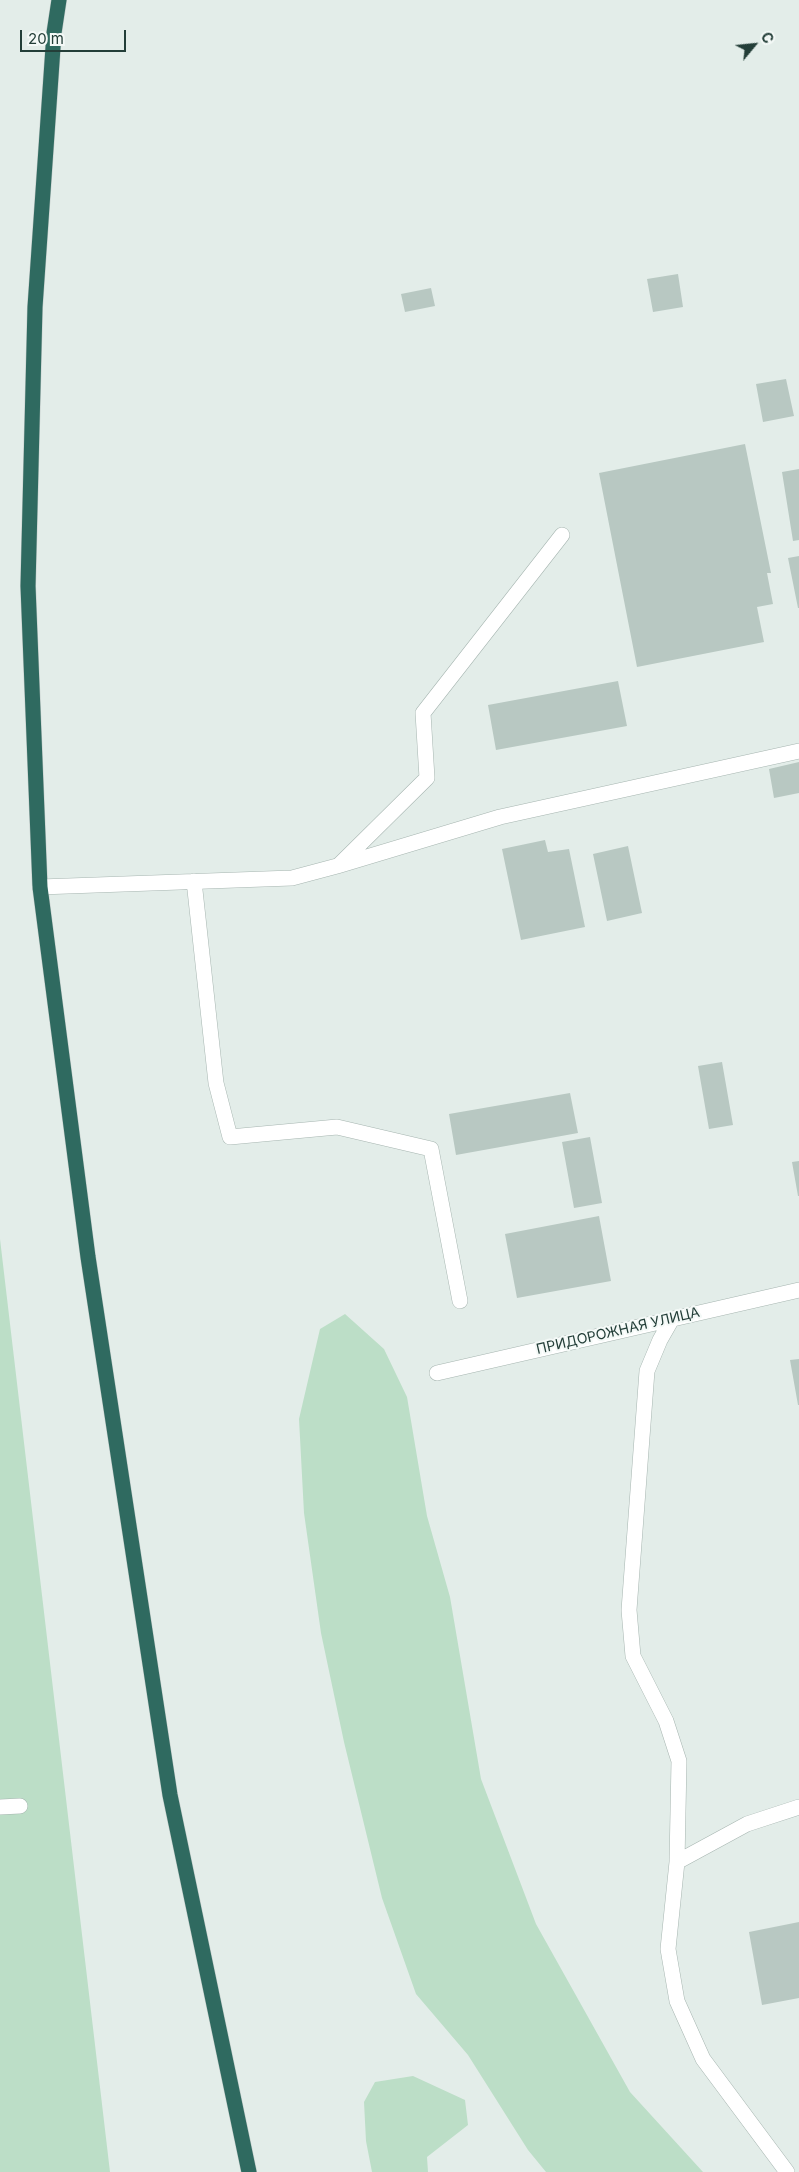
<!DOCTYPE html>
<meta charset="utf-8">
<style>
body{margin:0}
#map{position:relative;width:799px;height:2172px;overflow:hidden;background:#e3ede9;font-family:Inter,sans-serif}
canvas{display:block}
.north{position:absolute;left:729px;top:20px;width:50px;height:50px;-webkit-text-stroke:4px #f4f9f7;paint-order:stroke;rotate:62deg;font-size:14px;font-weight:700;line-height:20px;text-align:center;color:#233e38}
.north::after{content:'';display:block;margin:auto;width:18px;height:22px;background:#233e38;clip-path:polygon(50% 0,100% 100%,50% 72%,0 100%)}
.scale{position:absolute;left:20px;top:30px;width:106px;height:22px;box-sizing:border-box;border:2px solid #233e38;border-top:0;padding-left:6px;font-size:15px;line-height:18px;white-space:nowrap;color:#233e38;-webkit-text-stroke:4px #f4f9f7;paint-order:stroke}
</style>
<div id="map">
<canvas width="799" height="2172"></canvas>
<div class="north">С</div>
<div class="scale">20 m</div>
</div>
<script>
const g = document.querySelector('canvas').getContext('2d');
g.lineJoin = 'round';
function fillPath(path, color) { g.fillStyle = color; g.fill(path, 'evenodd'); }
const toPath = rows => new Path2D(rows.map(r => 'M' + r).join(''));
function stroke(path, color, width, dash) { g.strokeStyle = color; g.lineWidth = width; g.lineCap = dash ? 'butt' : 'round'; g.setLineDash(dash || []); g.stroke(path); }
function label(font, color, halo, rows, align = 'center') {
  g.font = font + ' Inter,sans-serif'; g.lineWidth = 4; g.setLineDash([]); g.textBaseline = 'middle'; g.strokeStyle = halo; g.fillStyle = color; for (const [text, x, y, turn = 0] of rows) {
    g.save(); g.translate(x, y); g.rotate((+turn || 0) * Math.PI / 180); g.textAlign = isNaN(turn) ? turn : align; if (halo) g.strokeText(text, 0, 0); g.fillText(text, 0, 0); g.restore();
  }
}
fillPath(toPath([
 [0,1239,110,2172,0,2172],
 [345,1314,384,1349,407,1397,427,1516,450,1597,481,1779,536,1924,630,2092,703,2172,546,2172,528,2150,468,2055,416,1994,382,1898,344,1742,321,1633,304,1513,299,1419,320,1329],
 [413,2076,465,2100,468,2125,427,2157,428,2172,372,2172,366,2141,364,2102,375,2082]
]), '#bcdec7');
fillPath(toPath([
 [678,274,683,307,653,312,647,279],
 [431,288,435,306,405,312,401,294],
 [786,379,794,416,763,422,756,384],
 [745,444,771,573,767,573,773,604,757,607,764,642,637,667,599,473],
 [799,469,799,540,793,541,782,472],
 [799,556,799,608,798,608,788,558],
 [618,681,627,726,496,750,488,705],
 [799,762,799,793,774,798,769,769],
 [545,840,548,852,569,849,585,927,521,940,502,849],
 [628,846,642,913,607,921,593,854],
 [722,1062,733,1125,709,1129,698,1066],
 [570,1093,578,1133,456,1155,449,1114],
 [590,1137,602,1203,574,1208,562,1142],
 [799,1161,799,1196,798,1196,792,1162],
 [599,1216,611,1281,517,1298,505,1234],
 [799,1359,799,1405,798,1405,790,1360],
 [799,1922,799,1998,762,2005,749,1932]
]), '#b8c8c2');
const minor = toPath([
 [340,864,427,778,423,713,562,535],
 [194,881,216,1083,230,1137,337,1127,431,1149,460,1301],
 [40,887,292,878,337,866,500,817,799,751],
 [672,1319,660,1340,647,1371,629,1610,633,1656,666,1721,679,1761,677,1862,668,1949,677,2001,703,2059,787,2172],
 [437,1373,799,1290],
 [0,1807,20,1806],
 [677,1862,747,1824,799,1807]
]);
const highway = toPath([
 [59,0,54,33,35,307,28,586,40,887,88,1257,170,1795,249,2172]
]);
stroke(minor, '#a6b5b0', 16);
stroke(highway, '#c1c9c7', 16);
stroke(minor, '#fff', 15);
stroke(highway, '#2f6a60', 15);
label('14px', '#233e38', '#f4f9f7', [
 ["ПРИДОРОЖНАЯ УЛИЦА",618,1331,-13]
]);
</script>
